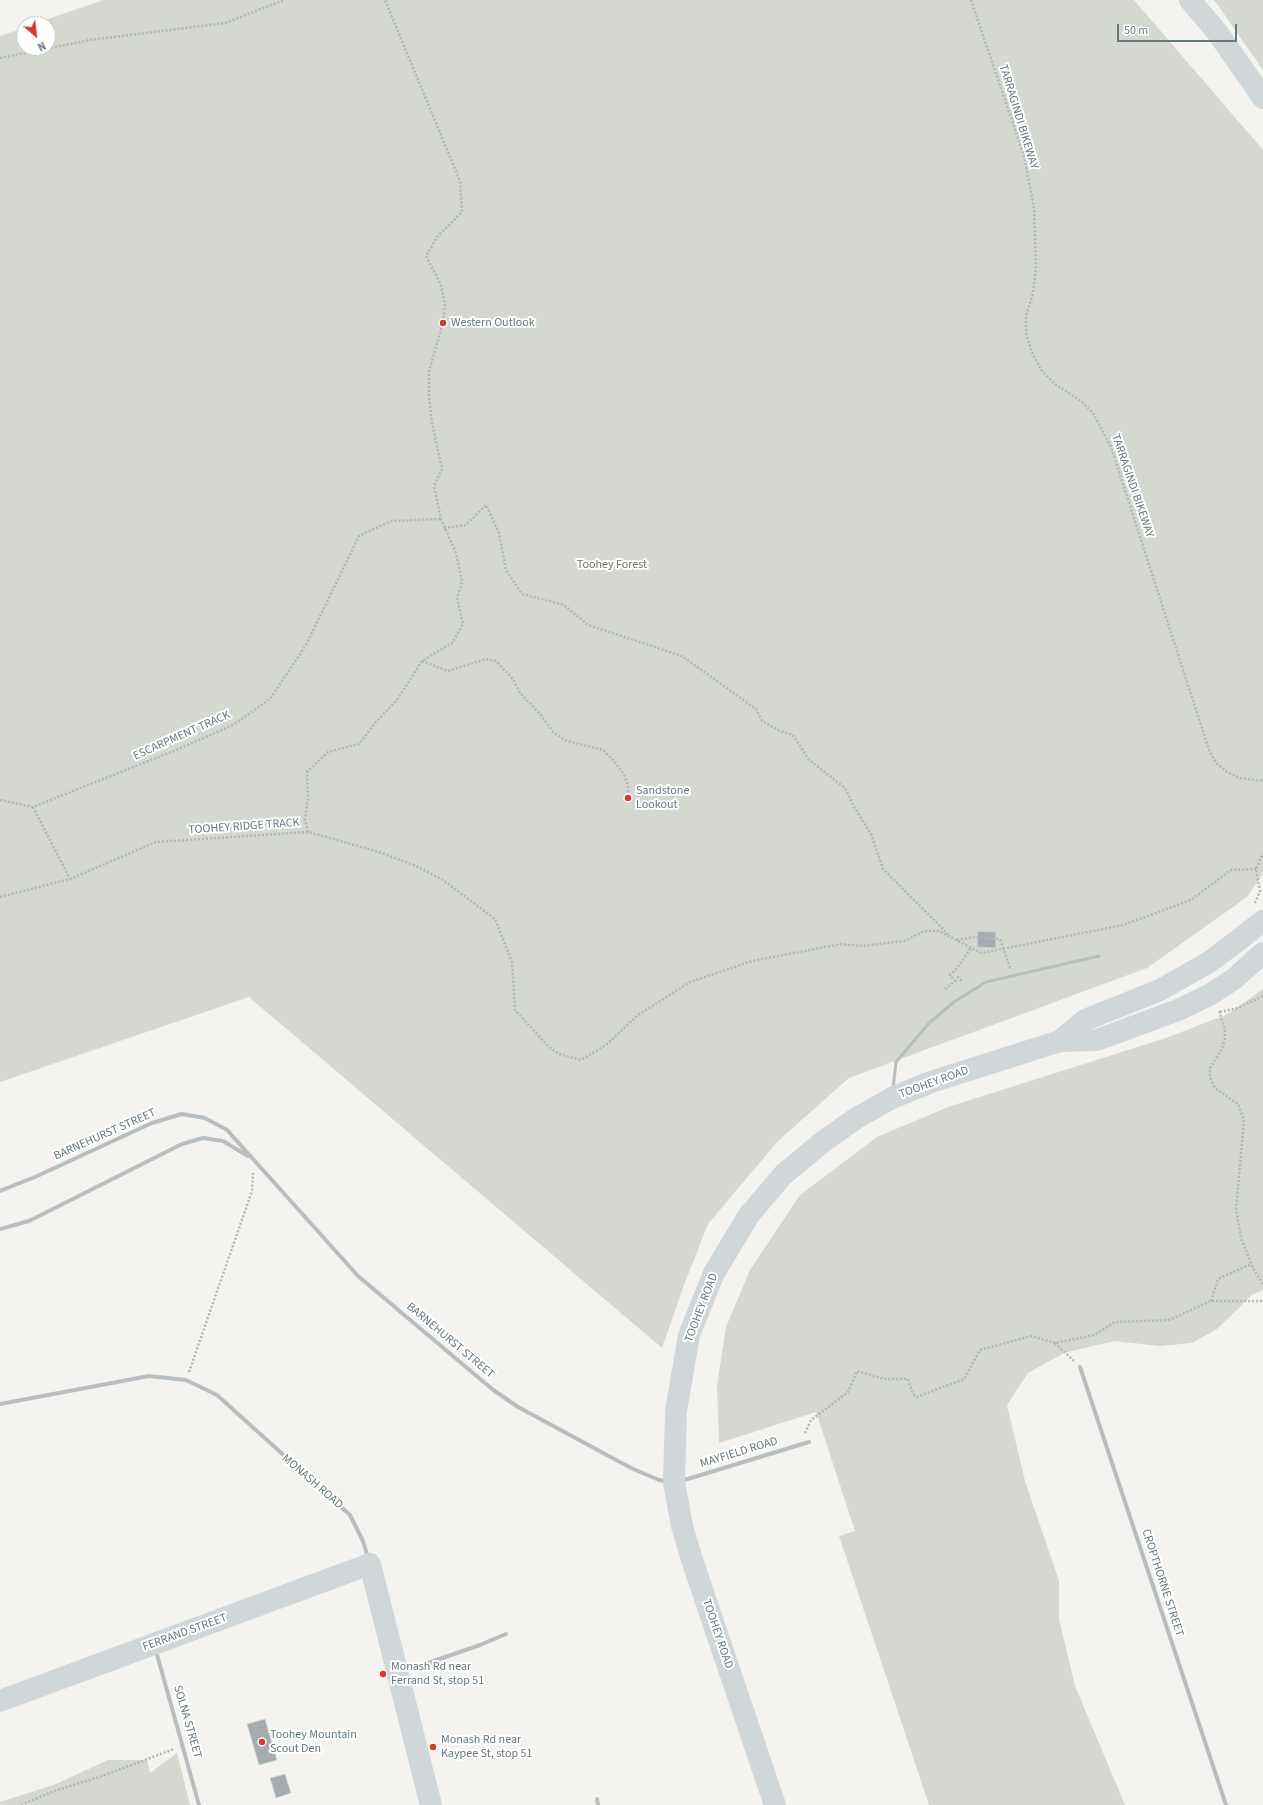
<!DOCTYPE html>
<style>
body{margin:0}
#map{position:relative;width:1263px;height:1805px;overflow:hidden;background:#f4f3f0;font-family:"Source Sans 3",sans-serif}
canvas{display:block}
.north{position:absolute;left:16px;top:16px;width:40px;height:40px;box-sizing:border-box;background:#fff;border:1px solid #c1c9cc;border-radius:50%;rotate:152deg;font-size:11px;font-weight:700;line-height:16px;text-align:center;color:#65787f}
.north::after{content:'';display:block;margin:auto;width:14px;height:18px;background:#d33b31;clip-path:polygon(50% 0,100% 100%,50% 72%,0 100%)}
.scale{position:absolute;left:1117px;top:24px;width:120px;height:18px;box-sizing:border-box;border:2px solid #65787f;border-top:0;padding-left:5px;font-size:12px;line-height:14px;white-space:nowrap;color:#65787f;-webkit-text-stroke:3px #fff;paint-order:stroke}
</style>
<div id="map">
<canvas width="1263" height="1805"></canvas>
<div class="north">N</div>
<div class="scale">50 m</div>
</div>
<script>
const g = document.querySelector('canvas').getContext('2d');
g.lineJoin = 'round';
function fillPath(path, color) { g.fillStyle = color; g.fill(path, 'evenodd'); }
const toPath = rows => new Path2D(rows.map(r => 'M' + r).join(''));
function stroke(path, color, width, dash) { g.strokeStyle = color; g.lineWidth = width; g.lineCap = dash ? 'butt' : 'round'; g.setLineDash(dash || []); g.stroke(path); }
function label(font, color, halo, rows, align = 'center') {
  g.font = font + ' "Source Sans 3",sans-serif'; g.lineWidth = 4; g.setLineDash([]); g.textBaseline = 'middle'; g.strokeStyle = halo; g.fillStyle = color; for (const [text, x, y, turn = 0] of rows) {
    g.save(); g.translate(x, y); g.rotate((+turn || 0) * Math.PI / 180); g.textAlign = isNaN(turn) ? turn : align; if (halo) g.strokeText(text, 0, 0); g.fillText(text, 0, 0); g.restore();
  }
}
fillPath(toPath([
 [103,0,1134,0,1263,150,1263,874,1247,897,1147,968,849,1078,778,1141,708,1224,684,1285,662,1348,249,997,0,1082,0,36,24,28,24,48,48,48,48,24,34,24],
 [1213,0,1263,0,1263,70,1217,4],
 [1263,989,1263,1290,1252,1295,1217,1329,1192,1343,1160,1346,1114,1341,1064,1353,1028,1373,1007,1405,1025,1481,1059,1581,1059,1619,1075,1686,1125,1805,929,1805,839,1536,855,1531,816,1412,719,1443,717,1386,726,1327,750,1270,800,1195,877,1137,948,1107,1166,1038,1228,1014],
 [177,1753,190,1805,0,1805,0,1802,56,1784,108,1760,147,1760,150,1773]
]), '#d4d8d0');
const building = toPath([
 [978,931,996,932,996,948,977,947,978,931],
 [265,1719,277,1760,259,1765,247,1724,265,1719],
 [285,1774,291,1793,276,1798,270,1778,285,1774]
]);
fillPath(building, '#a3acaf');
stroke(building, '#d5d5d3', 1);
stroke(toPath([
 [971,0,1024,156,1034,208,1036,267,1033,293,1026,316,1026,333,1032,352,1041,370,1055,384,1081,401,1093,413,1111,447,1209,750,1216,763,1227,772,1240,778,1263,781],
 [0,58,90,40,225,23,284,0],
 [444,528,466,525,486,505,499,533,506,570,522,594,564,605,588,625,682,656,756,709,762,721,780,731,793,735,809,760,845,788,854,807,871,834,883,869,948,934],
 [422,661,448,671,486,659,496,661,513,679,520,693,540,714,554,733,567,741,603,750,613,760,624,774,628,786,628,798],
 [0,800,33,807,176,750,233,725,270,699,306,645,359,536,391,521,441,519],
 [33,807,70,879],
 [308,832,305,820,308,796,307,772,328,752,359,744,375,723,397,700,422,661,452,643,463,624,457,598,462,581,456,553,441,519,434,486,442,469,432,423,429,397,429,371,443,323,445,304,441,285,426,256,437,237,462,212,460,181,385,0],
 [0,897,70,879,156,842,308,832,379,852,416,866,443,880,495,919,512,962,515,1010,548,1046,559,1054,581,1060,606,1045,638,1015,690,982,752,961,841,944,861,946,905,941,924,931,939,931,981,953,992,951,1123,925,1191,900,1231,870,1256,869],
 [1255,903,1260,891,1256,869,1263,853],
 [957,940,973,937,1000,939,1010,968],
 [955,981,958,977,962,981],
 [945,989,955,981,950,975,957,968,971,948],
 [1219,1011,1225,1030,1225,1038,1222,1049,1210,1068,1210,1077,1215,1088,1238,1104,1244,1120,1236,1209,1241,1238,1253,1268,1263,1284],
 [1220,1012,1238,1008,1263,996],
 [1211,1301,1218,1279,1251,1264],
 [1074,1361,1055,1343,1094,1335,1115,1322,1169,1320,1211,1301,1263,1301],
 [189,1372,252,1191,253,1173],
 [805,1433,811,1420,848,1392,857,1371,884,1379,908,1379,913,1394,917,1397,964,1379,980,1350,1031,1336,1055,1343],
 [21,1805,54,1791,102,1776,174,1749]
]), '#b3b7b9', 2.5, [2, 2]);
stroke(toPath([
 [893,1089,896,1062,929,1023,954,1002,986,982,1099,956]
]), '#b8bec0', 3);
stroke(toPath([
 [0,1191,35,1177,152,1123,182,1114,205,1118,227,1130,358,1276,492,1389,518,1407,631,1468,659,1480,667,1481],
 [0,1229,29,1221,182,1144,203,1138,223,1141,248,1156],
 [1080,1367,1226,1805],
 [0,1404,149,1376,186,1380,217,1395,350,1515,363,1541,368,1558],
 [680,1481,691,1478,809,1442],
 [156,1651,199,1805],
 [405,1671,480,1645,506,1634],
 [597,1799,598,1805]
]), '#b8bec0', 4);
stroke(toPath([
 [1190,0,1217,32,1263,98],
 [1060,1041,1085,1020,1160,990,1211,961,1263,921],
 [0,1701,370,1564,431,1805],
 [775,1805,692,1560,682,1526,674,1482,676,1411,689,1335,714,1273,749,1215,783,1175,820,1144,855,1119,892,1098,931,1082,1060,1041,1097,1040,1178,1010,1211,994,1234,979,1263,953]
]), '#d1d6d9', 22);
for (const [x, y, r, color] of [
 [443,323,4,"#d33b31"],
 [628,798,4,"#d33b31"],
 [383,1674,4,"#d33b31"],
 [262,1742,4,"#d33b31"],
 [433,1747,4,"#d33b31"]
]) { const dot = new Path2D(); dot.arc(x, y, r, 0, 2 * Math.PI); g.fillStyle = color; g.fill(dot); stroke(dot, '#fff', 1.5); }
label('12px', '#65787f', '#fff', [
 ["TARRAGINDI BIKEWAY",1018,117,73],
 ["TARRAGINDI BIKEWAY",1132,486,71],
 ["ESCARPMENT TRACK",182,736,-24],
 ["TOOHEY RIDGE TRACK",244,827,-4],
 ["TOOHEY ROAD",934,1083,-20],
 ["BARNEHURST STREET",105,1135,-24],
 ["TOOHEY ROAD",702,1308,-69],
 ["BARNEHURST STREET",450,1341,40],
 ["MAYFIELD ROAD",739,1453,-17],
 ["MONASH ROAD",312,1482,41],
 ["CROPTHORNE STREET",1162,1583,72],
 ["FERRAND STREET",185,1633,-20],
 ["TOOHEY ROAD",717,1634,71],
 ["SOLNA STREET",187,1722,74]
]);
label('12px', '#65787f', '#fff', [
 ["Western Outlook",451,323],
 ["Sandstone",636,791],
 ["Lookout",636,805],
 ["Monash Rd near",391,1667],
 ["Ferrand St, stop 51",391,1681],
 ["Toohey Mountain",270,1735],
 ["Scout Den",270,1749],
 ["Monash Rd near",441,1740],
 ["Kaypee St, stop 51",441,1754]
], 'left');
label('12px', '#6b7664', '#fff', [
 ["Toohey Forest",612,565]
]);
</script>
